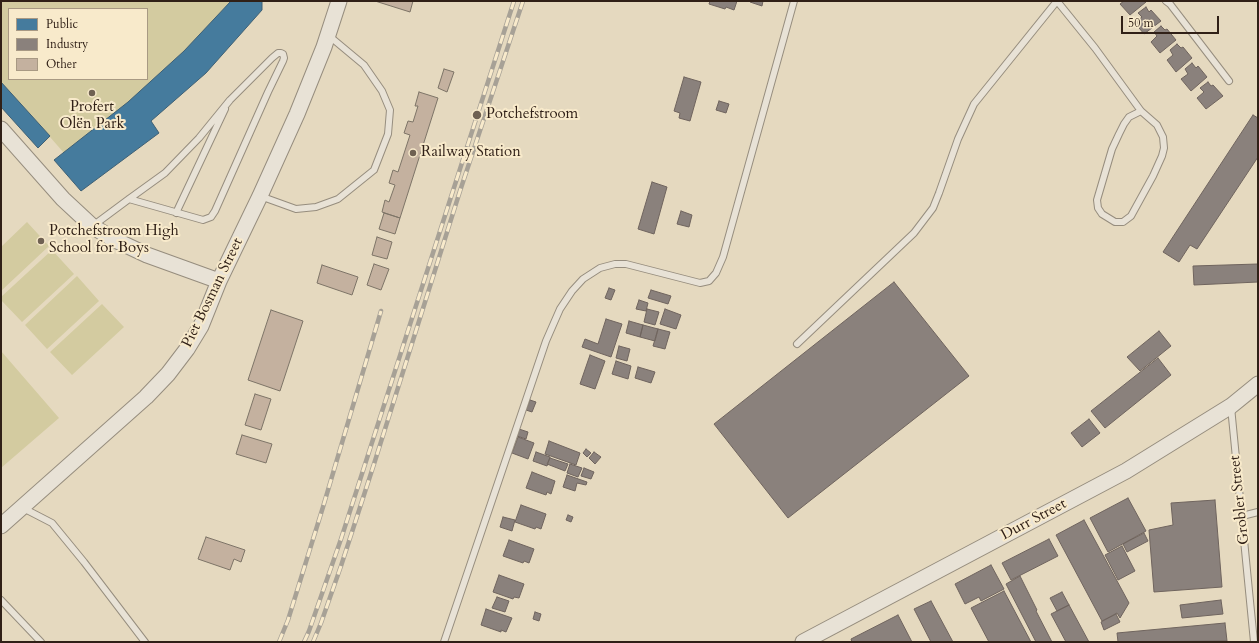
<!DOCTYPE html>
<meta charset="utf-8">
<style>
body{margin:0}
#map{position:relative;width:1259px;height:643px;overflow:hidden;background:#e5d9bf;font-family:Cardo,serif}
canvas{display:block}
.frame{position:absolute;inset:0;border:2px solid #302017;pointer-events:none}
.legend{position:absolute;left:8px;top:8px;width:140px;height:72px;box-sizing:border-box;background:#f8eacb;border:1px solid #a89983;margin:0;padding:5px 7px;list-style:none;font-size:12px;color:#302017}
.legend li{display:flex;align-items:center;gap:8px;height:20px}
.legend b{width:20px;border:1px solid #a89983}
.scale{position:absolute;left:1121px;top:16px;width:98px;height:18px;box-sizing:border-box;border:2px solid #302017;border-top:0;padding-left:5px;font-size:12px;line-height:14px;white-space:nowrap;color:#302017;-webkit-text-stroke:3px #f8eacb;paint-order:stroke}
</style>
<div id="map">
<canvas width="1259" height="643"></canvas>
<div class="frame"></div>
<ul class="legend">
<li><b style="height:11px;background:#457b9d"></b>Public</li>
<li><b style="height:11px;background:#8a817c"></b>Industry</li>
<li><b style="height:11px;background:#c4b19f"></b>Other</li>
</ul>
<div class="scale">50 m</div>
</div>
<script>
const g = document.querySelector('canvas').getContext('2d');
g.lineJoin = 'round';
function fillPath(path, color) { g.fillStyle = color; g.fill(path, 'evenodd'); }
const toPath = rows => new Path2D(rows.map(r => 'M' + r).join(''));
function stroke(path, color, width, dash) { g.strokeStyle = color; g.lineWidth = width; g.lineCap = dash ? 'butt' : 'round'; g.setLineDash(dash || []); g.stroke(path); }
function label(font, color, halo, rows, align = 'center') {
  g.font = font + ' Cardo,serif'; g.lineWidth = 4; g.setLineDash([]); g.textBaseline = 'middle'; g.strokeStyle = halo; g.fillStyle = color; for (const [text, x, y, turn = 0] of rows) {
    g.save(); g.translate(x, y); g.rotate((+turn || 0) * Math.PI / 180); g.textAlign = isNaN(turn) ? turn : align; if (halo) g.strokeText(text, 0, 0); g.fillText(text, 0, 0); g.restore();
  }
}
fillPath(toPath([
 [1,1,262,1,262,10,206,73,151,121,159,133,81,191,54,160,64,153,50,137,38,148,1,107],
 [9,9,147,9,147,79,9,79],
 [27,222,49,246,1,291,1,247],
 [52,250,74,274,22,322,1,300,1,297],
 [77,276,99,301,47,349,25,325],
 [102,304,124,327,72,375,50,352],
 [1,351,59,418,1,468]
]), '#d3cba0');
const public = toPath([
 [231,1,262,1,262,10,206,73,151,121,159,133,81,191,54,160,128,102,184,51,231,1],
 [1,82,50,136,38,148,1,107,1,82]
]);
fillPath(public, '#457b9d');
stroke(public, '#3f6075', 1);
const industry = toPath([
 [710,1,737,1,734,10,726,7,725,9,709,4,710,1],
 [751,1,763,1,762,6,750,2,751,1],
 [1124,1,1145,1,1146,2,1130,15,1120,4,1124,1],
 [1146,7,1149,12,1151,10,1161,21,1144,34,1135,23,1142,17,1138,13,1146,7],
 [1161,26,1165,30,1167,29,1176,40,1160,53,1151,42,1157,36,1154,32,1161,26],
 [1177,44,1181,48,1183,47,1192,58,1176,72,1167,60,1173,55,1170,50,1177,44],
 [1192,63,1196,68,1198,66,1207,77,1191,91,1181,79,1188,74,1185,69,1192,63],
 [684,77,701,82,690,121,679,118,680,113,674,111,684,77],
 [1208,82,1211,86,1213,85,1223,96,1206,109,1197,98,1204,92,1200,88,1208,82],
 [719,101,729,104,726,113,716,110,719,101],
 [1253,115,1258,118,1258,157,1197,249,1190,245,1179,262,1163,252,1253,115],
 [652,182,667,187,654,234,638,229,652,182],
 [681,211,692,215,689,227,677,224,681,211],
 [1258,264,1258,282,1194,285,1193,266,1258,264],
 [894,282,969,376,788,518,714,424,894,282],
 [609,288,615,290,611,300,605,298,609,288],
 [651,290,671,296,668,304,648,298,651,290],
 [639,300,648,303,646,311,636,309,639,300],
 [647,309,659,312,655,325,644,322,647,309],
 [665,309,681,315,676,329,660,324,665,309],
 [606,319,622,324,611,357,582,347,585,339,598,344,606,319],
 [629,321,643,325,640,337,626,333,629,321],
 [643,325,658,329,655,341,640,337,643,325],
 [658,329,670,332,665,349,653,346,658,329],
 [1159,331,1171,346,1140,371,1127,357,1159,331],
 [619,346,630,349,627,361,616,358,619,346],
 [590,355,605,361,595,389,580,384,590,355],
 [1158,358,1171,375,1105,428,1091,411,1158,358],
 [616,361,631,366,628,379,612,374,616,361],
 [638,367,655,372,651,383,635,378,638,367],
 [530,400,536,402,532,412,526,410,530,400],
 [1089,419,1100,433,1082,447,1071,433,1089,419],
 [519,429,528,432,526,439,517,436,519,429],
 [518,437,534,443,528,459,512,453,518,437],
 [549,441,580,453,576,465,545,454,549,441],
 [586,449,591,453,587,457,583,453,586,449],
 [536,452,550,457,547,466,533,461,536,452],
 [594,452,601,457,595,464,589,458,594,452],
 [550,458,568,464,565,471,547,464,550,458],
 [570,464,582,468,578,477,567,473,570,464],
 [584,468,594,472,591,479,581,476,584,468],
 [532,472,555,481,551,494,547,492,546,495,526,488,532,472],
 [567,475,587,482,586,485,577,483,575,491,563,487,567,475],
 [1128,498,1146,531,1108,552,1090,518,1128,498],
 [1215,500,1222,587,1154,592,1149,530,1173,525,1171,503,1215,500],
 [521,505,546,514,541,529,536,527,535,529,515,522,521,505],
 [568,515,573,517,571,522,566,520,568,515],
 [503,517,515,520,512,531,500,527,503,517],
 [1084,520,1129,603,1120,618,1117,613,1102,621,1056,535,1084,520],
 [1144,533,1148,541,1127,552,1123,544,1144,533],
 [1049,539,1058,556,1011,580,1002,563,1049,539],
 [509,540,534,549,529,563,524,561,523,563,503,556,509,540],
 [1122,546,1135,571,1118,580,1105,555,1122,546],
 [991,565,1004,589,981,601,979,597,965,604,955,584,991,565],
 [499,575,524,584,519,598,514,597,513,599,493,592,499,575],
 [1020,576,1037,610,1036,611,1052,642,1036,642,1006,584,1020,576],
 [1004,591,1031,642,989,642,971,608,1004,591],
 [1062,592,1069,605,1057,611,1050,598,1062,592],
 [497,597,509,601,505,612,492,608,497,597],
 [1221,600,1223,614,1182,618,1180,605,1221,600],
 [931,601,953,642,931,642,914,609,931,601],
 [1069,605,1089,642,1066,642,1051,614,1069,605],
 [486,609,512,618,506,632,501,630,501,632,481,625,486,609],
 [535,612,541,614,539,621,533,619,535,612],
 [1116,614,1120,622,1104,630,1101,622,1116,614],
 [898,615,912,642,852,642,851,639,898,615],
 [1225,623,1227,641,1118,642,1117,633,1225,623]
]);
fillPath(industry, '#8a817c');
stroke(industry, '#6f645e', 1);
const building = toPath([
 [375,1,413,1,410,12,375,1],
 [444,69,454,72,447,92,438,88,444,69],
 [419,92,438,98,400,218,382,212,385,200,389,202,395,185,389,183,393,170,398,172,410,135,404,133,408,121,413,122,418,106,415,106,419,92],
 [384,213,400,218,395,234,379,229,384,213],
 [377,237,392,242,387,259,372,255,377,237],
 [374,264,389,269,381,290,367,285,374,264],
 [322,265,358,277,352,295,317,283,322,265],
 [271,310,303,321,280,391,248,380,271,310],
 [255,394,271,399,261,430,245,425,255,394],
 [242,435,272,444,266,463,236,454,242,435],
 [206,537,245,550,241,562,234,559,230,570,198,559,206,537]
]);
fillPath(building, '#c4b19f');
stroke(building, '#7d7467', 1);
const service = toPath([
 [1057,1,1095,48,1141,111,1157,125,1163,137,1164,148,1162,156,1153,176,1131,216,1123,222,1115,222,1102,214,1098,208,1097,200,1112,149,1119,134,1124,124,1129,117,1141,111],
 [1166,1,1170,4,1229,81],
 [260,196,296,209,316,207,338,199,374,170,388,134,390,110,382,91,364,65,328,35],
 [176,213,225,109],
 [94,225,129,199,165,173,199,138,230,100,272,58,278,53,281,53,283,54,284,58,283,61,268,92,215,211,211,217,203,220,129,199],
 [797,344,914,233,933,208,939,193,958,139,974,104,1057,1],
 [1231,407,1254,642],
 [23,508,52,523,84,562,145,642],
 [1242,516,1258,512],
 [1,600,41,642],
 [444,642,546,341,560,309,572,291,583,279,600,268,615,264,626,264,700,283,709,281,716,273,723,257,794,1]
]);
const tertiary = toPath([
 [1,129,63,199,92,226,113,239,147,255,219,281],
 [1,526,146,397,168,374,187,349,201,326,219,281,260,196,297,114,324,47,339,1],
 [803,642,1126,471,1231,406,1258,384]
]);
stroke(service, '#968d7e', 8);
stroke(tertiary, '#968d7e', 17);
stroke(service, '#e8e2d6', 6);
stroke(tertiary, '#e8e2d6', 15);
const rail = toPath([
 [279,642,288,620,323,507,381,311],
 [304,642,309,631,341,539,514,1],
 [313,642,321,623,341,566,374,464,460,191,523,1]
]);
stroke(rail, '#a7a196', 4.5);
stroke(rail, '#f8eacb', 3, [9]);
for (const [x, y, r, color] of [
 [92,93,4,"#6f6152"],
 [477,115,5,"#6f6152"],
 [413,153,4,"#6f6152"],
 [41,241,4,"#6f6152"]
]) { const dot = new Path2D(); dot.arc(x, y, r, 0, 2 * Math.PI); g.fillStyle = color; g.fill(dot); stroke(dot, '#f8eacb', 1.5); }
label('15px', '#302017', '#f8eacb', [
 ["Profert",92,108,"center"],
 ["Olën Park",92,125,"center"],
 ["Potchefstroom",486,115],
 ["Railway Station",421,153],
 ["Potchefstroom High",49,232],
 ["School for Boys",49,249]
], 'left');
label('15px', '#302017', '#f8eacb', [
 ["Piet Bosman Street",213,293,-64],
 ["Grobler Street",1240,500,-96],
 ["Durr Street",1034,520,-28]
]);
</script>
